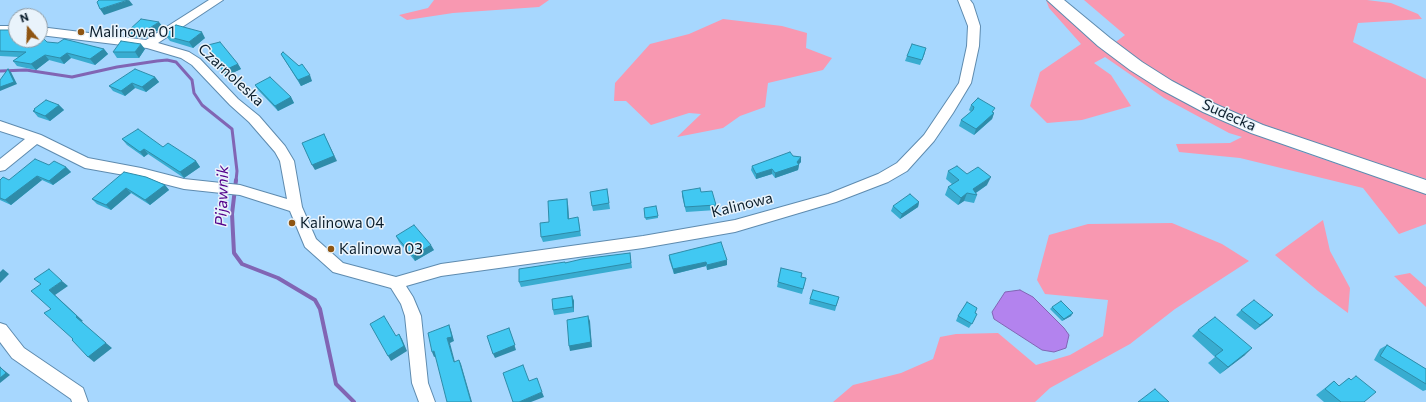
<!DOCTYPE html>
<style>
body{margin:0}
#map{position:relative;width:1426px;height:402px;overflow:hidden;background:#a7d7fe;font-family:Commissioner,sans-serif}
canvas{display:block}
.north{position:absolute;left:8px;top:8px;width:40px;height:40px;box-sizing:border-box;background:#e9f3fb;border:1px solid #909ea8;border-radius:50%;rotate:341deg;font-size:11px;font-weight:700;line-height:16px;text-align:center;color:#0b1e2c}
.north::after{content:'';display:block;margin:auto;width:14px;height:18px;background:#8f5512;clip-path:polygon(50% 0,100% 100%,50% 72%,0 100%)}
</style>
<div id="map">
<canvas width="1426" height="402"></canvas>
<div class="north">N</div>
</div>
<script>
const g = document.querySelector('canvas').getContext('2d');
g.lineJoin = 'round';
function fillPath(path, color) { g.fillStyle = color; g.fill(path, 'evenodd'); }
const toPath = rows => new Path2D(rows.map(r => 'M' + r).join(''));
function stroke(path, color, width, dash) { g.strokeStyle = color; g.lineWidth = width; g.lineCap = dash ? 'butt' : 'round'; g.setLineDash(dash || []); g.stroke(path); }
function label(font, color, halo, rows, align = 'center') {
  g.font = font + ' Commissioner,sans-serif'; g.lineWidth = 3; g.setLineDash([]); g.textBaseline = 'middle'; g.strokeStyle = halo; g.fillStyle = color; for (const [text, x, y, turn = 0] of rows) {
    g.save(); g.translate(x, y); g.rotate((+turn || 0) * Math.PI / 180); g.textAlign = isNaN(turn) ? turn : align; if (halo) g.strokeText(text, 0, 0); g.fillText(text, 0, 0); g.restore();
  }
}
fillPath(toPath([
 [434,0,549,0,539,7,453,13,407,20,399,15,428,8],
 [1046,0,1112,55,1166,92,1223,120,1296,150,1426,194,1426,224,1399,234,1363,188,1240,158,1179,152,1176,144,1230,143,1242,137,1229,133,1164,98,1105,57,1094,63,1111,75,1131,106,1082,120,1047,123,1030,106,1040,72,1081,44,1049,8],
 [1084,0,1367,0,1391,3,1418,14,1422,19,1358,23,1353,42,1426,79,1426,179,1265,128,1206,104,1113,44,1125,35],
 [723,19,782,26,807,33,806,48,832,58,823,70,768,83,765,107,740,116,723,128,677,137,701,114,689,113,651,125,626,101,614,101,615,83,650,44,689,34],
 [1323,220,1330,251,1350,288,1348,313,1318,291,1275,255],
 [1172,223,1222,244,1249,261,1175,309,1130,344,1050,388,1035,402,833,402,853,385,901,373,933,359,940,337,956,334,998,333,1036,365,1070,355,1103,336,1108,300,1045,294,1037,280,1049,235,1088,224],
 [1410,273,1426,287,1426,307,1394,276]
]), '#f898b1');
const water = toPath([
 [1020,290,1033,297,1064,328,1069,335,1066,348,1054,352,1042,350,994,319,992,312,1005,292,1020,290]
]);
fillPath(water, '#b383ee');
stroke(water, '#8165b4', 1);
stroke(toPath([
 [0,71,26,70,72,77,117,67,157,61,167,60,176,62,192,80,194,93,202,105,232,129,237,171,236,181]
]), '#8165b4', 3);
stroke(toPath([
 [236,180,232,214,234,253,242,264,278,278,315,300,320,309,336,384,354,402]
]), '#8165b4', 4);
const street = toPath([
 [209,0,223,0,158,43,189,52,200,59,238,99,259,116,285,146,294,161,302,207,316,239,343,263,396,277,441,264,643,236,735,220,828,194,878,174,897,163,924,135,959,83,967,46,968,26,958,0,970,0,973,4,980,26,979,46,971,83,953,113,934,141,907,171,888,182,836,202,735,232,643,248,441,276,406,286,413,297,421,316,428,383,435,402,419,402,412,383,405,316,401,304,391,288,333,272,305,247,290,211,240,195,184,189,141,178,85,168,37,144,5,170,0,171,0,159,25,139,0,131,0,121,41,135,88,158,141,168,184,179,240,185,287,199,280,161,275,152,249,122,230,105,192,65,181,58,147,48,40,35,40,27,146,40,209,0],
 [0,26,16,26,16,34,0,34,0,26],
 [0,323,6,325,24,348,83,388,88,402,72,402,71,399,12,358,0,342,0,323]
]);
const secondary = toPath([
 [1047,0,1064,0,1110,38,1142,62,1172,81,1215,104,1263,125,1426,180,1426,194,1251,133,1203,112,1160,89,1130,70,1098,46,1047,0]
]);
stroke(street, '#5e8baf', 2);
stroke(secondary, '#5e8baf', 2);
fillPath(street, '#fff');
fillPath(secondary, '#fff');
fillPath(toPath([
 [163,27,146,38,132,37,128,31],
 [0,30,47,42,104,49,108,54,95,65,71,58,64,64,49,60,36,70,17,66,13,61,19,57,0,56],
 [166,36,205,38,193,48,170,41],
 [145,49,139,58,117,58,113,52],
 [925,53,920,65,905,61,907,56],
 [210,54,238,64,241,69,226,76],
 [281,54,312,81,301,86],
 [155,77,159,82,146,92,135,88,125,96,113,91,109,86],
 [255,85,291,97,294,103,278,111,258,90],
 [59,105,64,110,50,121,38,117,33,111,35,110,34,109],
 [971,105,994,113,992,119,974,135,959,126,961,120,971,112,969,110],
 [122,139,163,147,196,161,200,167,184,178,148,154,144,157,127,145],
 [793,156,801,157,801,162,799,164,799,165,798,170,775,178,772,174,756,179,751,170,752,166],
 [49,165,66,167,71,172,53,185,42,180,11,205,0,200,0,180,9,180],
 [948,171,967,174,987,185,976,193,977,195,974,203,964,201,958,205,945,195,948,187,952,184,946,179],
 [146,177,165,185,169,190,150,205,131,193,111,210,97,204,92,199],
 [607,189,610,209,593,211,592,206],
 [682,191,701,192,716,205,716,210,686,212,682,196],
 [567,199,568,204,569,219,579,222,581,236,543,242,541,237,549,222],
 [919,202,918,207,900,219,891,211,893,206],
 [644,208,658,216,658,218,646,220],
 [396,236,434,250,415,261,399,242],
 [630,253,632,268,521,287,519,282,565,263],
 [669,255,727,265,707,270,706,266,674,274,669,259],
 [801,277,805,283,802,294,777,287,778,282],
 [572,296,574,301,574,312,554,315,553,310],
 [839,297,835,311,809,304,810,299],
 [1052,307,1071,316,1062,321,1050,309],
 [977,308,975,313,975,319,969,328,956,321,958,316],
 [1241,310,1273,315,1268,320,1255,330,1236,315],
 [1198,330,1245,355,1220,374,1208,363,1215,357,1192,336],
 [1387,345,1426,369,1426,390,1423,391,1374,360,1380,349],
 [1349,378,1364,402,1324,402,1316,395,1334,381,1339,386]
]), '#38acd0');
fillPath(toPath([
 [129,0,133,5,104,15,100,9],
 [159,22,163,27,146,38,142,33],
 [202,32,205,38,193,48,189,42],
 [141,44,145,49,139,58,135,52],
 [104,49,108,54,95,65,90,59],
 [67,53,71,58,64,64,60,58],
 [45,55,49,60,36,70,31,64],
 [238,64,241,69,226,76,223,71],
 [8,69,11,72,17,84,0,91,0,87],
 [310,75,312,81,301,86,298,80],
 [155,77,159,82,146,92,142,87],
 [132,83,135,88,125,96,121,91],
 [291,97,294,103,278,111,275,106],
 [59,105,64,110,50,121,45,116],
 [994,113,992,119,974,135,976,129],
 [324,134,337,161,315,170,312,165],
 [144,149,148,154,144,157,140,152],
 [801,157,801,162,797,166,799,165,798,170,775,178,775,173,797,162],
 [196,161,200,167,184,178,180,172],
 [66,167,71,172,53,185,49,181],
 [772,169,772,174,756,179,756,174],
 [37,176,42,180,11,205,5,200],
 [991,177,987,185,974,194,973,189],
 [165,185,169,190,150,205,145,200],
 [126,188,131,193,111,210,106,205],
 [967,193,964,201,958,205,961,198],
 [567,199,568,204,569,223,568,219],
 [919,202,918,207,900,219,902,214],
 [431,245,434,250,415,261,413,256],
 [727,260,727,265,707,270,707,265],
 [706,262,706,266,674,274,673,269],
 [3,269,9,274,0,283,0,272],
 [62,281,68,286,55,295,83,321,81,322,112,348,94,362,88,357,76,317,49,290],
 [572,296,574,301,574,312,573,307],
 [1073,313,1071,316,1062,321,1064,319],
 [1273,315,1268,320,1255,330,1260,325],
 [588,316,590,321,592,347,570,351,569,346],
 [449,325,451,330,454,341,450,343,456,366,454,362,447,338],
 [509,328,516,350,495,358,493,354],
 [399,334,402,339,407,351,391,361,388,356],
 [1252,348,1245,355,1220,374,1228,367],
 [434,351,437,356,434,357,432,352],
 [459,360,461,364,472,402,471,402],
 [0,367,10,375,0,383],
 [542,392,544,397,531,402,519,402]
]), '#2e8ca9');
const building = toPath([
 [99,0,128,0,100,9,97,2,99,0],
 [18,14,20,16,16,16,16,40,40,40,40,35,47,42,58,43,64,39,104,49,90,59,67,53,60,58,45,55,31,64,13,61,26,52,0,51,0,30,13,30,12,20,18,14],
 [141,19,159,22,142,33,128,31,141,19],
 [176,25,202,32,189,42,166,36,166,32,176,25],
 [121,41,141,44,135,52,113,52,121,41],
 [220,42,238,64,223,71,210,54,208,45,220,42],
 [912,44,926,48,922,60,907,56,912,44],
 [283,52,299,66,302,64,310,75,298,80,281,54,283,52],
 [8,69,14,82,0,87,0,80,8,69],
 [135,69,155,77,142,87,132,83,121,91,109,86,135,69],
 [270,77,291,97,275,106,255,85,270,77],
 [978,98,995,108,992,112,994,113,976,129,961,120,973,110,974,107,971,105,978,98],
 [46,100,59,105,45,116,33,111,35,110,34,109,46,100],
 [138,129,163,147,168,143,196,161,180,172,144,149,140,152,122,139,138,129],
 [324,134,334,156,312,165,302,143,324,134],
 [790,152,793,156,801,157,797,162,799,165,775,173,772,169,756,174,752,166,790,152],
 [35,159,49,165,54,161,66,167,49,181,37,176,5,200,0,198,0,180,3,177,9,180,35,159],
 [957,166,967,174,978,167,991,177,973,189,977,195,967,193,961,198,948,187,959,180,948,171,957,166],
 [124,172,146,177,165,185,145,200,126,188,106,205,92,199,124,172],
 [700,188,701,192,712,191,716,205,685,207,682,191,700,188],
 [607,189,609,203,592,206,590,192,607,189],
 [910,194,919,202,902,214,893,206,910,194],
 [567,199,568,219,578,217,580,231,541,237,540,223,549,222,548,201,567,199],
 [656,206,658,216,645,218,644,208,656,206],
 [414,225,431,245,413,256,396,236,414,225],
 [721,242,727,260,707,265,706,262,673,269,669,255,721,242],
 [630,253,631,263,519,282,519,269,565,262,565,263,582,259,630,253],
 [781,268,802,273,801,277,806,278,803,289,778,282,781,268],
 [49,269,62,281,49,290,77,316,76,317,106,343,88,357,72,340,73,339,44,313,51,309,31,291,41,284,34,279,49,269],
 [813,290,839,297,836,306,810,299,813,290],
 [572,296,573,307,553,310,552,299,572,296],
 [1254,300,1273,315,1260,325,1241,310,1254,300],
 [1061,301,1073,313,1064,319,1052,307,1061,301],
 [967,302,977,308,975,313,977,314,972,324,958,316,967,302],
 [384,316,396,336,399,334,404,346,388,356,370,324,384,316],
 [588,316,591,342,569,346,567,320,588,316],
 [1215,317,1252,348,1228,367,1215,356,1223,350,1198,330,1215,317],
 [449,325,452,337,447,338,454,362,459,360,471,402,447,402,434,351,432,352,428,333,449,325],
 [509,328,515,345,493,354,487,336,509,328],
 [1387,345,1426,369,1426,384,1380,356,1387,345],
 [523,365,529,381,537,378,542,392,519,402,513,402,503,373,523,365],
 [0,367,6,373,0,378,0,367],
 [1356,376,1376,392,1364,402,1341,402,1325,389,1334,381,1339,386,1349,378,1351,380,1356,376],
 [1155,389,1169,402,1138,402,1155,389]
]);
fillPath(building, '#41c8f2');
stroke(building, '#2e8ca9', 1);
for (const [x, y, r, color] of [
 [81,32,4,"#8f5512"],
 [292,223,4,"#8f5512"],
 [331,249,4,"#8f5512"]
]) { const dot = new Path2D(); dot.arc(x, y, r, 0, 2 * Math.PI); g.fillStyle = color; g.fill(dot); stroke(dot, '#e9f3fb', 1.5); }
label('15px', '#0b1e2c', '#e9f3fb', [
 ["Malinowa 01",89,32],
 ["Kalinowa 04",300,223],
 ["Kalinowa 03",339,249]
], 'left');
label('15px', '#0b1e2c', '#e9f3fb', [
 ["Czarnoleska",231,75,43],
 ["Sudecka",1229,115,24],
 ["Kalinowa",742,205,-14]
]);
label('italic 16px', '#52008a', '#e9f3fb', [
 ["Pijawnik",222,196,-88]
]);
</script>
